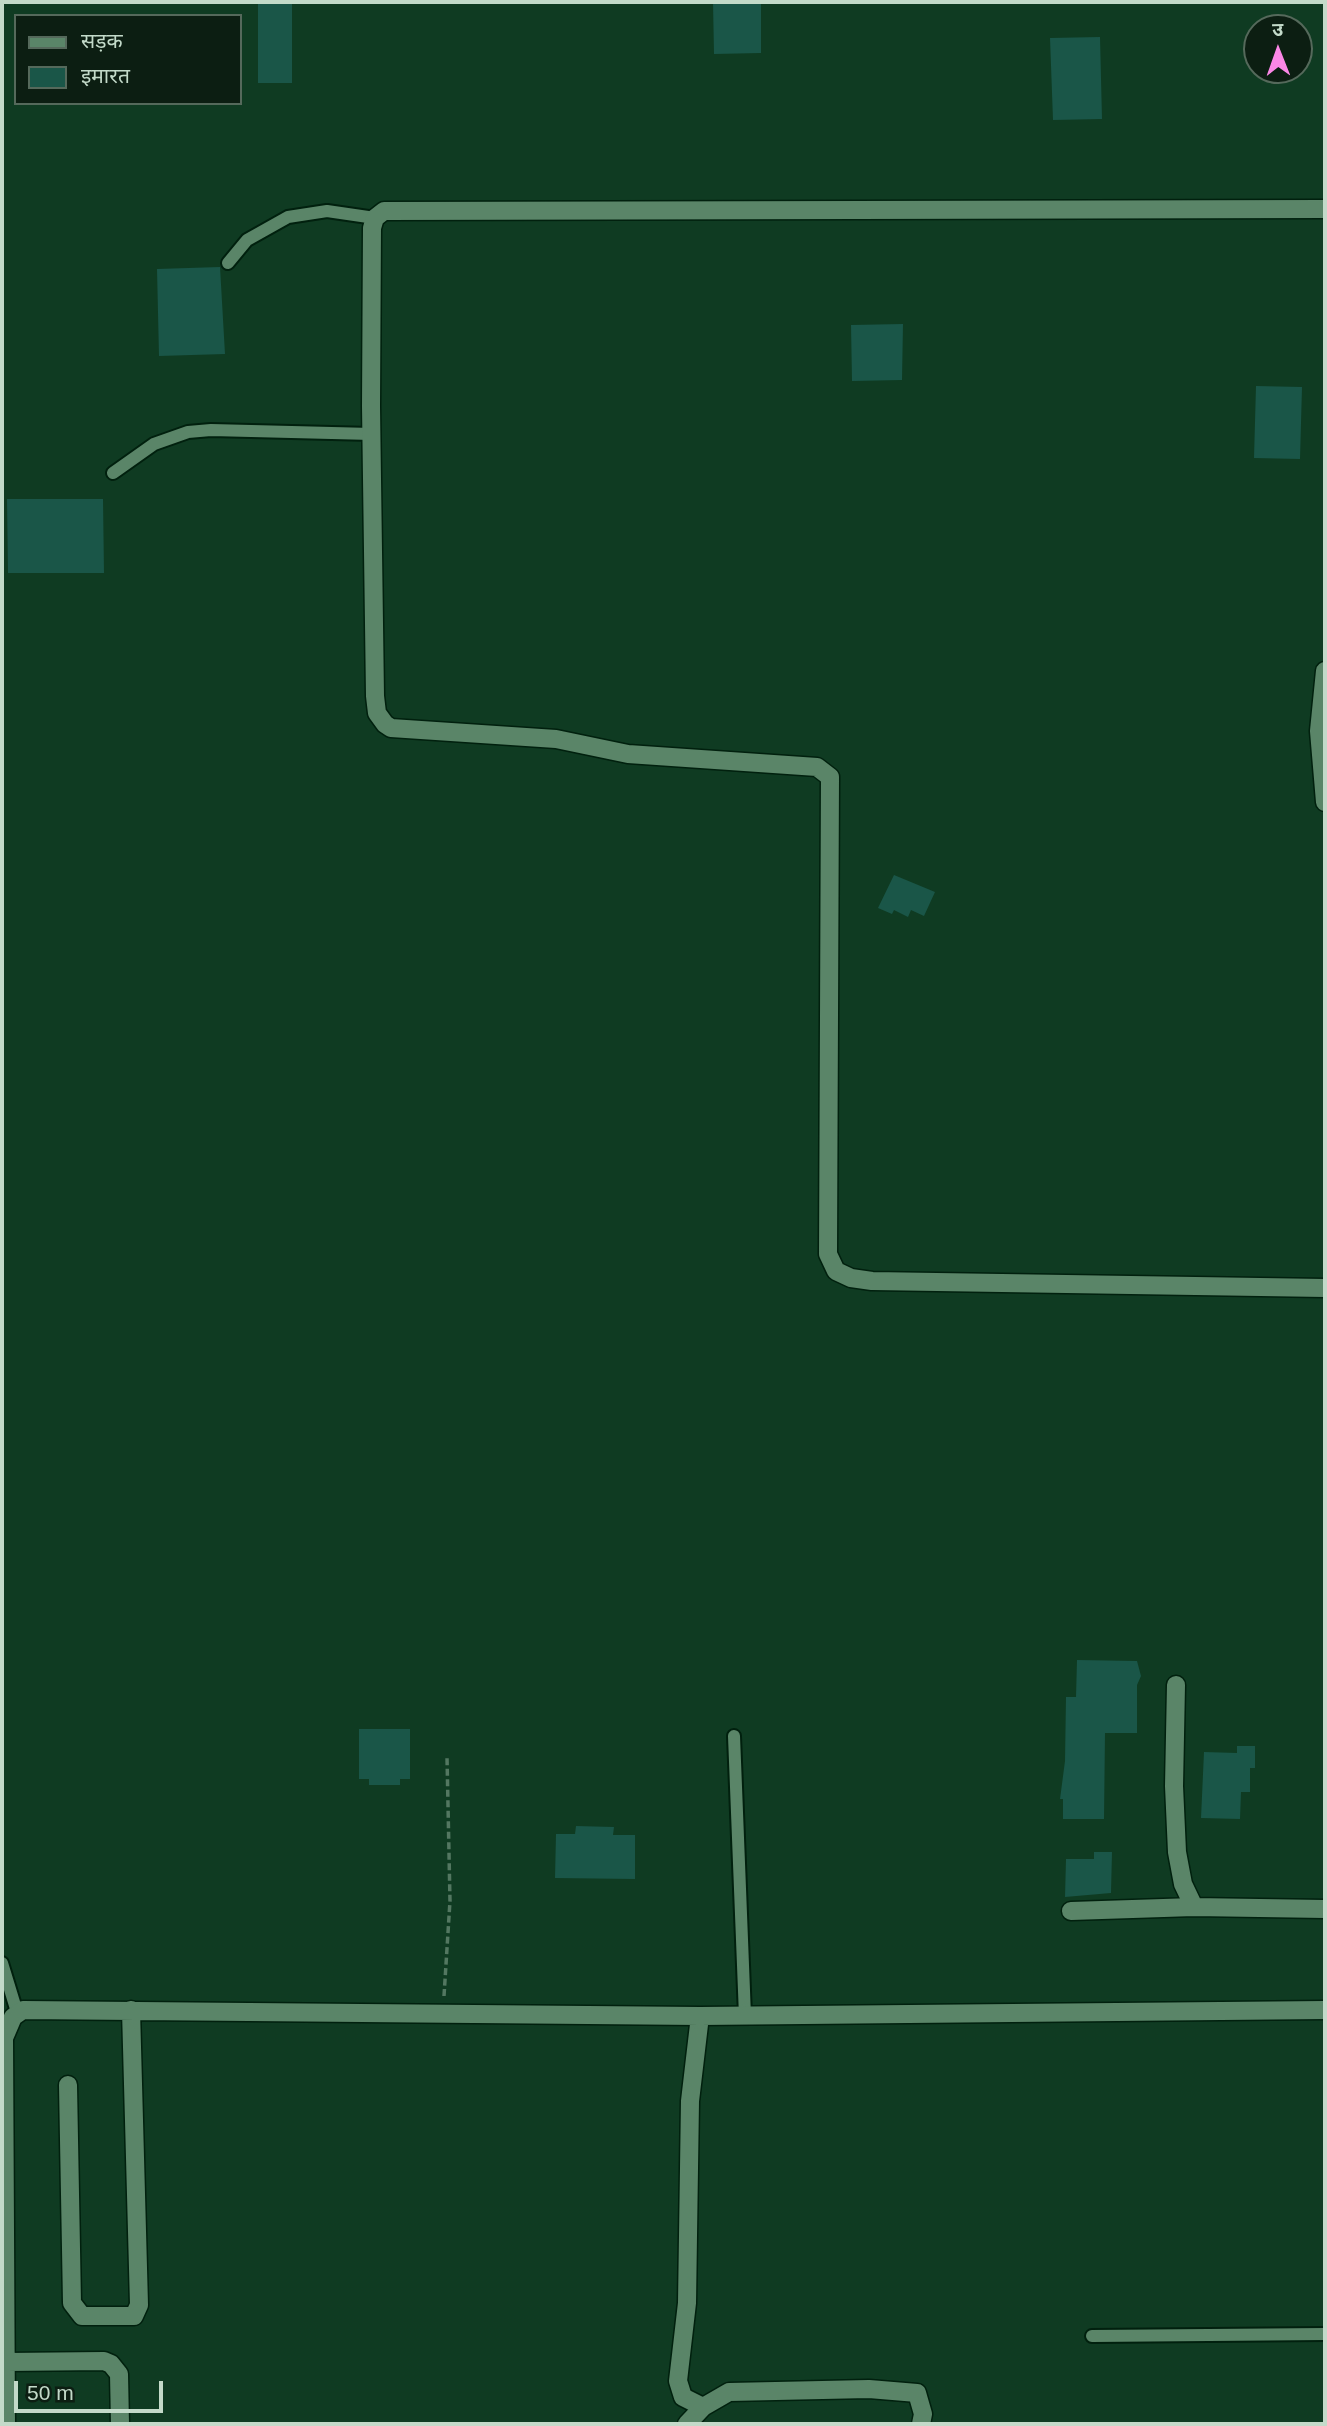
<!DOCTYPE html>
<meta charset="utf-8">
<style>
body{margin:0}
#map{position:relative;width:1327px;height:2426px;overflow:hidden;background:#0f3b22;font-family:Helvetica,"Noto Sans Devanagari",sans-serif}
canvas{display:block}
.frame{position:absolute;inset:0;border:4px solid #c3dac9;pointer-events:none}
.legend{position:absolute;left:14px;top:14px;width:228px;height:91px;box-sizing:border-box;background:#0c1e12;border:2px solid #55695b;margin:0;padding:9px 12px;list-style:none;font-size:21px;color:#c3dac9}
.legend li{display:flex;align-items:center;gap:14px;height:35px}
.legend b{width:35px;border:2px solid #55695b}
.north{position:absolute;left:1243px;top:14px;width:70px;height:70px;box-sizing:border-box;background:#0c1e12;border:2px solid #55695b;border-radius:50%;rotate:359deg;font-size:19px;font-weight:700;line-height:28px;text-align:center;color:#c3dac9}
.north::after{content:'';display:block;margin:auto;width:24px;height:32px;background:#fb87e6;clip-path:polygon(50% 0,100% 100%,50% 72%,0 100%)}
.scale{position:absolute;left:14px;top:2381px;width:149px;height:32px;box-sizing:border-box;border:4px solid #c3dac9;border-top:0;padding-left:9px;font-size:21px;line-height:24px;white-space:nowrap;color:#c3dac9;-webkit-text-stroke:5px #0c1e12;paint-order:stroke}
</style>
<div id="map">
<canvas width="1327" height="2426"></canvas>
<div class="frame"></div>
<ul class="legend">
<li><b style="height:9px;background:#5a8568"></b>सड़क</li>
<li><b style="height:19px;background:#1a5648"></b>इमारत</li>
</ul>
<div class="north">उ</div>
<div class="scale">50 m</div>
</div>
<script>
const g = document.querySelector('canvas').getContext('2d');
g.lineJoin = 'round';
function fillPath(path, color) { g.fillStyle = color; g.fill(path, 'evenodd'); }
const toPath = rows => new Path2D(rows.map(r => 'M' + r).join(''));
function stroke(path, color, width, dash) { g.strokeStyle = color; g.lineWidth = width; g.lineCap = dash ? 'butt' : 'round'; g.setLineDash(dash || []); g.stroke(path); }
fillPath(toPath([
 [258,2,292,2,292,83,258,83],
 [713,2,761,2,761,53,714,54],
 [1100,37,1102,119,1053,120,1050,38],
 [220,267,225,354,159,356,157,269],
 [903,324,902,380,852,381,851,325],
 [1256,386,1302,387,1300,459,1254,458],
 [7,499,103,499,104,573,8,573],
 [894,875,935,892,924,916,911,910,908,917,894,910,892,914,878,908],
 [1077,1660,1137,1661,1141,1676,1137,1685,1137,1733,1105,1733,1104,1819,1063,1819,1063,1799,1060,1799,1065,1761,1066,1697,1076,1697],
 [359,1729,410,1729,410,1779,400,1779,400,1785,369,1785,369,1779,359,1779],
 [1237,1746,1255,1746,1255,1768,1250,1768,1250,1792,1241,1792,1240,1819,1201,1818,1204,1752,1237,1753],
 [576,1826,614,1827,613,1835,635,1835,635,1879,555,1878,556,1834,575,1834],
 [1094,1852,1112,1852,1111,1893,1065,1897,1066,1859,1094,1859]
]), '#1a5648');
const service = toPath([
 [228,263,247,240,288,217,327,211,375,218],
 [113,473,154,444,188,432,211,430,372,434],
 [734,1736,745,2016],
 [2,1963,17,2012],
 [1092,2336,1325,2334]
]);
const minor = toPath([
 [1325,209,384,211,375,218,372,228,371,406,375,696,377,713,385,724,391,728,556,739,628,754,817,767,830,777,828,1254,836,1271,851,1278,872,1281,1325,1288],
 [1325,671,1319,731,1325,802],
 [1176,1685,1174,1786,1177,1852,1183,1884,1194,1907],
 [1071,1911,1194,1907,1325,1909],
 [700,2016,690,2101,687,2303,678,2381,683,2397,703,2407],
 [68,2085,72,2303,82,2316,134,2316,139,2305,131,2010],
 [6,2362,104,2361,111,2364,119,2374,120,2424],
 [6,2424,4,2038,13,2017,23,2010,700,2016,1325,2010],
 [687,2424,703,2407,729,2392,869,2389,917,2393,923,2414,921,2424]
]);
stroke(service, '#01200e', 16);
stroke(minor, '#01200e', 21);
stroke(toPath([
 [444,1996,450,1901,447,1757]
]), '#537761', 3.5, [7, 3.5]);
stroke(service, '#5a8568', 12);
stroke(minor, '#5a8568', 18);
</script>
